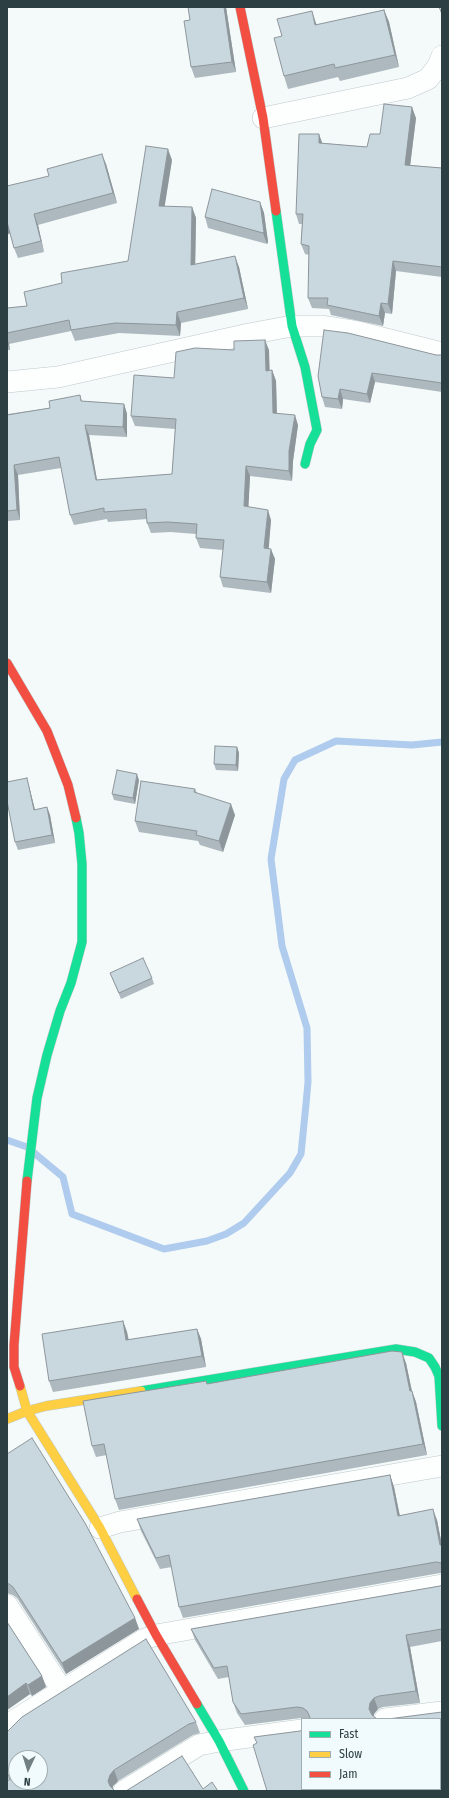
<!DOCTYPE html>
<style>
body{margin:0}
#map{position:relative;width:449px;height:1798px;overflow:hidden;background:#f4f9f9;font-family:"Fira Sans Condensed",sans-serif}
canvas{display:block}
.frame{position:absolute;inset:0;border:8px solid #2c3f43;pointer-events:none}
.legend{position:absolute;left:301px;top:1718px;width:140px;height:72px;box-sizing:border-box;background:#f1fafc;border:1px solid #a2afb2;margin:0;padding:5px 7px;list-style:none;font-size:12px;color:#2c3f43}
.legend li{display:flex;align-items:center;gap:8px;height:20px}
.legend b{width:20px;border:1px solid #a2afb2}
.north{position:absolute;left:8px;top:1750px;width:40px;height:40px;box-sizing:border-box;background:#f1fafc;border:1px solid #a2afb2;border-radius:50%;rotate:184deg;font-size:11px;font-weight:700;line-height:16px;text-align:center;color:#2c3f43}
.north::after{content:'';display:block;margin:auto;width:14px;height:18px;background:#728083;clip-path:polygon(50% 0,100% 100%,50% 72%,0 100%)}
</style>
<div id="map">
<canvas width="449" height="1798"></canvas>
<div class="frame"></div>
<ul class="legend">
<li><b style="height:5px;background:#16e098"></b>Fast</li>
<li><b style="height:5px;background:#ffcf43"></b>Slow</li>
<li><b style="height:5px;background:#f24e42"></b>Jam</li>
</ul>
<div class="north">N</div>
</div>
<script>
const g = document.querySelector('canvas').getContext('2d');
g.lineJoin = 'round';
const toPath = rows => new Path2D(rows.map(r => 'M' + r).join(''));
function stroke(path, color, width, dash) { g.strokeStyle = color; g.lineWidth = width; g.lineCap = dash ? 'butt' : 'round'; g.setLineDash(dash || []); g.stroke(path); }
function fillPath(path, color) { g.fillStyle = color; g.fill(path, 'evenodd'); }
stroke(toPath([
 [7,1140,27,1147,63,1177,72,1214,164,1249,207,1241,226,1234,244,1223,290,1173,301,1154,306,1104,308,1082,307,1028,282,946,271,859,284,779,295,760,336,741,412,745,442,742]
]), '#afcbed', 7);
const street = toPath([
 [263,118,408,88,428,79,438,66,442,56],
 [7,382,58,377,249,334,292,326,322,326,354,331,442,353],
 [100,1528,120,1522,442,1466],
 [7,1605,62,1690],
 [385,1719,442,1712],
 [7,1725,145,1639,156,1635,442,1585],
 [124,1791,199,1745,219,1741,302,1730]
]);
const fast = toPath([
 [276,211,292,326,305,367,317,430,310,444,305,464],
 [27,1181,37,1098,47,1055,60,1011,71,983,82,942,82,864,79,833,76,818],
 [141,1391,396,1349,415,1352,429,1358,435,1367,439,1376,442,1426],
 [197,1704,219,1741,244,1791]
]);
const slow = toPath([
 [20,1386,27,1411,100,1528,137,1599],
 [7,1419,27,1411,46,1406,141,1391]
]);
const jam = toPath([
 [240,7,263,118,276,211],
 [7,663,47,731,68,785,76,818],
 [20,1386,14,1367,14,1345,27,1181],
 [137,1599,156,1635,197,1704]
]);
stroke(street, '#bec9cb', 22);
stroke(fast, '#bec9cb', 10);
stroke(slow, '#bec9cb', 10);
stroke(jam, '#bec9cb', 10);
stroke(street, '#fdfefe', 21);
stroke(fast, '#16e098', 9);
stroke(slow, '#ffcf43', 9);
stroke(jam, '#f24e42', 9);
fillPath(toPath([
 [226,7,236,72,195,78,191,67,190,20],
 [384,10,389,22,399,67,340,81,338,77,288,89,284,76,282,36,317,25],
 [416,118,410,165,442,168,442,277,396,271,392,314,385,313,383,326,331,315,329,309,312,308,308,298,309,255,305,254,301,244,302,224,299,224,296,214,322,143,367,147,380,134],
 [172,160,164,207,192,207,196,218,195,264,239,267,248,309,181,323,180,336,119,333,75,341,71,331,9,344,10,350,7,350,7,308,27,306,62,283,128,261],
 [106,164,117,203,38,225,44,252,18,258,14,248,10,233,7,235,7,186],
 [260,202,264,213,268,242,267,244,208,228,205,217],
 [234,350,269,350,269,371,272,370,276,381,277,413,298,425,293,461,292,481,250,476,248,507,271,520,268,548,275,559,271,593,223,587,220,577,223,550,200,548,196,538,196,534,170,532,151,533,147,523,147,519,108,522,107,519,74,525,70,515,61,468,18,475,20,520,7,521,7,410,8,414,50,408,80,395,82,401,124,404,127,414,127,437,89,435,97,480,172,474,175,429,135,426,131,416,174,378],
 [436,355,442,355,442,392,375,382,370,403,343,399,342,409,325,407,322,397,318,376],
 [237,747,239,753,238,771,216,770,214,764],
 [139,780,135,804,114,800,112,794],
 [29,786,35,810,47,807,50,815,55,843,18,850,15,842],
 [195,789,197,793,235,815,223,852,200,845,198,841,139,832,135,821],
 [110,973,152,978,154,984,121,999],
 [123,1321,127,1332,129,1340,197,1329,201,1339,206,1367,53,1392,49,1381],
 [406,1363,412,1391,416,1402,427,1455,119,1510,115,1499,107,1455,96,1457,92,1446,206,1381,207,1384],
 [7,1454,135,1618,139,1629,66,1674,17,1598,13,1595,7,1593],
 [390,1475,394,1487,400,1516,437,1520,442,1545,442,1573,440,1573,183,1618,179,1607,172,1567,160,1569,141,1531,137,1519],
 [442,1585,442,1641,410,1647,420,1703,383,1707,378,1709,374,1714,374,1717,377,1719,306,1719,301,1718,245,1725,237,1713,233,1702,229,1677,218,1679,195,1640,191,1629,440,1586],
 [7,1622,42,1676,46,1687,32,1696,30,1694,7,1710],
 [196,1722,200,1733,193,1735,118,1781,113,1786,113,1789,9,1780,7,1777,7,1732]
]), '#adb9bf');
fillPath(toPath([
 [224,7,226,7,236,72,232,62],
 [384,10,389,22,399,67,395,55],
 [312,11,316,23,320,38,315,25],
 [412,107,416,118,409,175,405,165],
 [319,134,323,145,319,143],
 [168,149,172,160,163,217,159,206],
 [102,154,106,164,117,203,113,193],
 [260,202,264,213,268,242,267,244,263,233],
 [192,207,196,218,195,276,191,265],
 [34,214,38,225,44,252,41,241],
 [7,222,11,232,7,235],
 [235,256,239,267,248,309,244,298],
 [393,261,396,271,392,314,388,304],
 [381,303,385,313,383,326,379,316],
 [177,312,181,323,180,336,176,325],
 [7,337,9,344,10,350,7,342],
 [265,340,269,350,270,381,266,371],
 [272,370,276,381,277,423,273,413],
 [372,373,375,382,370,403,367,394],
 [340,389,343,399,342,409,338,399],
 [124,404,127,414,127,437,123,427],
 [295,415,298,425,293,461,292,481,289,471,289,451],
 [85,425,89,435,99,491,96,480],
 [14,465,18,475,20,520,17,510],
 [246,466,250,476,248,516,244,506],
 [268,510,271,520,268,558,264,548],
 [271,549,275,559,271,593,267,582],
 [237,747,239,753,238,771,236,765],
 [137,774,139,780,135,804,133,798],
 [27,778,37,818,34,810],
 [231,804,235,815,223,852,219,841],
 [47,807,50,815,55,843,52,835],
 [123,1321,127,1332,130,1351,126,1340],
 [197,1329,201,1339,206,1367,202,1356],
 [402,1352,406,1363,414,1402,410,1391],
 [412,1391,416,1402,427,1455,423,1444],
 [390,1475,394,1487,402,1527,398,1516],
 [433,1509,437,1520,442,1546,440,1545],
 [135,1618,139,1629,66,1674,62,1663],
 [406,1635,410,1647,420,1703,416,1691],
 [42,1676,46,1687,32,1696,28,1685],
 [26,1683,30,1694,7,1710,7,1697],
 [374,1698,378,1709,374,1714,373,1719,369,1709,370,1703],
 [114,1770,118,1781,113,1786,112,1791,111,1791,108,1781,110,1775]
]), '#8d969b');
const building = toPath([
 [188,7,224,7,232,62,191,67,184,21,190,20,188,7],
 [439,7,442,7,442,14,439,7],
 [384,10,395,55,335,68,334,64,284,76,274,38,282,36,277,19,312,11,315,25,384,10],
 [384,104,412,107,405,165,442,168,442,267,393,261,388,304,381,303,379,316,327,305,328,298,308,298,309,246,301,244,303,214,296,214,299,134,319,134,319,143,367,147,370,134,380,134,384,104],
 [146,146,168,149,159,206,192,207,191,265,235,256,244,298,177,312,176,325,115,323,71,330,69,320,7,333,7,308,27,306,24,292,62,283,61,273,128,261,146,146],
 [102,154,113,193,34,214,41,241,14,248,7,222,7,186,49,176,47,169,102,154],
 [212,189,260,202,264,232,263,233,205,217,212,189],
 [324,330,348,333,436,355,442,355,442,383,372,373,367,394,340,389,338,399,322,397,318,376,324,330],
 [265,340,266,371,272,370,273,413,295,415,289,451,289,471,246,466,244,506,268,510,264,548,271,549,267,582,220,577,224,540,196,538,197,524,167,522,147,523,146,509,104,512,104,508,70,515,59,457,14,465,17,510,7,511,7,415,50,408,49,401,80,395,81,401,124,404,123,427,85,425,96,480,172,474,176,419,131,416,134,375,174,378,176,352,195,348,234,350,234,341,265,340],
 [215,746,237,747,236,765,214,764,215,746],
 [117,770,137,774,133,798,112,794,117,770],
 [27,778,34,810,47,807,52,835,15,842,7,801,7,782,27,778],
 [141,781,195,789,194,792,231,804,219,841,196,835,197,831,135,821,141,781],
 [143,958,152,978,119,993,110,973,143,958],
 [123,1321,126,1340,197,1329,202,1356,49,1381,42,1334,123,1321],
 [392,1351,402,1352,410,1391,412,1391,423,1444,115,1499,104,1444,92,1446,83,1401,206,1381,207,1384,392,1351],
 [32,1438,85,1523,135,1618,62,1663,13,1587,9,1584,7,1583,7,1454,32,1438],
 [390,1475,398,1516,433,1509,440,1545,442,1545,442,1563,436,1562,179,1607,169,1555,156,1558,137,1519,390,1475],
 [442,1585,442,1629,406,1635,416,1691,379,1696,374,1698,370,1703,369,1709,372,1715,377,1719,309,1719,310,1717,307,1711,303,1708,297,1707,241,1714,233,1702,227,1666,214,1668,191,1629,440,1586,442,1585],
 [7,1622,42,1676,28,1685,26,1683,7,1697,7,1622],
 [146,1639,196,1722,189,1724,114,1770,110,1775,108,1781,110,1786,115,1791,7,1791,7,1781,11,1779,7,1773,7,1732,22,1717,146,1639],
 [16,1758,40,1758,40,1782,16,1782,16,1758],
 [442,1712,442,1791,267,1791,253,1745,257,1743,254,1737,300,1731,302,1730,302,1789,440,1789,440,1719,388,1719,442,1712],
 [182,1756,203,1789,212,1782,218,1791,126,1791,182,1756]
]);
fillPath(building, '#c9d7de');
stroke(building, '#8d969b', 1);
</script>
